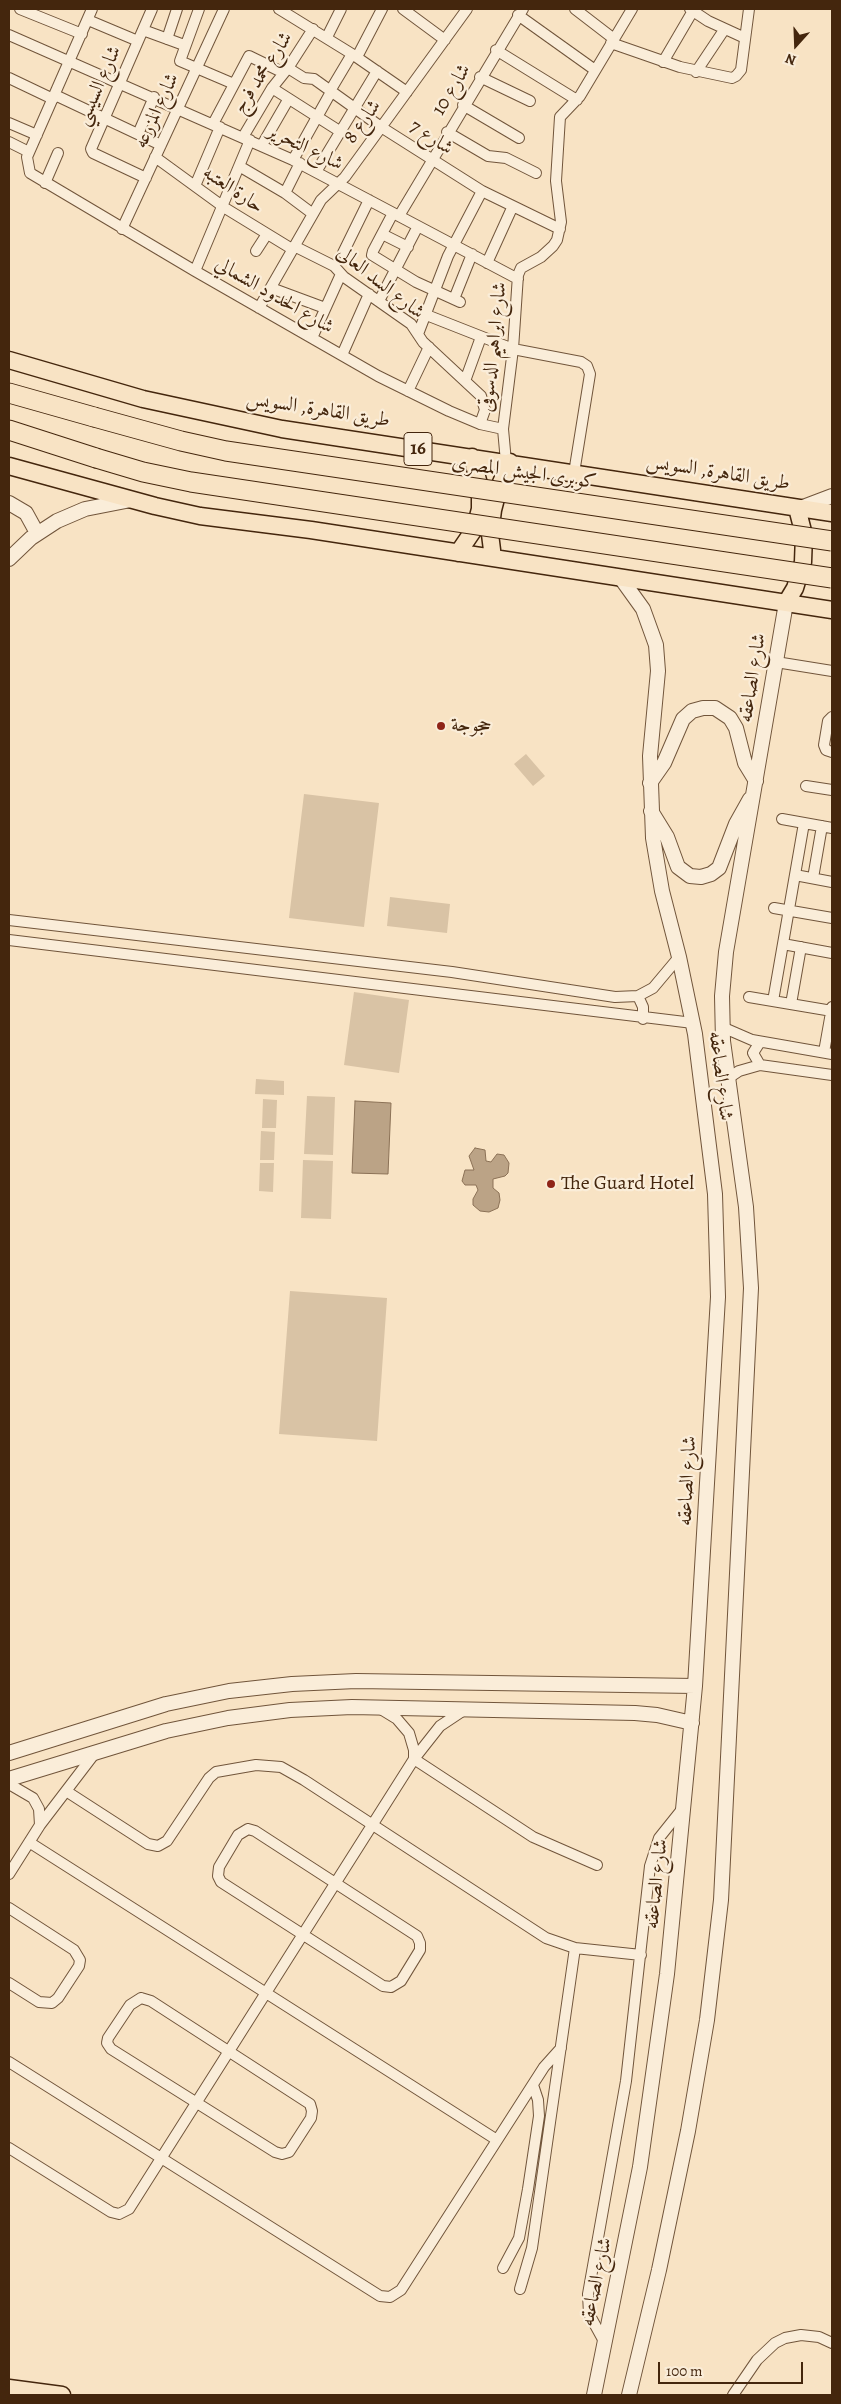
<!DOCTYPE html>
<meta charset="utf-8">
<style>
body{margin:0}
#map{position:relative;width:841px;height:2404px;overflow:hidden;background:#f8e3c4;font-family:Alegreya,serif}
canvas{display:block}
.frame{position:absolute;inset:0;border:10px solid #44260d;pointer-events:none}
.north{position:absolute;left:771px;top:20px;width:50px;height:50px;-webkit-text-stroke:4px #faedd9;paint-order:stroke;rotate:200deg;font-size:14px;font-weight:700;line-height:20px;text-align:center;color:#44260d}
.north::after{content:'';display:block;margin:auto;width:18px;height:22px;background:#44260d;clip-path:polygon(50% 0,100% 100%,50% 72%,0 100%)}
.scale{position:absolute;left:658px;top:2362px;width:145px;height:22px;box-sizing:border-box;border:2px solid #44260d;border-top:0;padding-left:6px;font-size:15px;line-height:18px;white-space:nowrap;color:#44260d;-webkit-text-stroke:4px #faedd9;paint-order:stroke}
</style>
<div id="map">
<canvas width="841" height="2404"></canvas>
<div class="frame"></div>
<div class="north">N</div>
<div class="scale">100 m</div>
</div>
<script>
const g = document.querySelector('canvas').getContext('2d');
g.lineJoin = 'round';
function fillPath(path, color) { g.fillStyle = color; g.fill(path, 'evenodd'); }
const toPath = rows => new Path2D(rows.map(r => 'M' + r).join(''));
function stroke(path, color, width, dash) { g.strokeStyle = color; g.lineWidth = width; g.lineCap = dash ? 'butt' : 'round'; g.setLineDash(dash || []); g.stroke(path); }
function label(font, color, halo, rows, align = 'center') {
  g.font = font + ' Alegreya,Amiri,serif'; g.lineWidth = 4.5; g.setLineDash([]); g.textBaseline = 'middle'; g.strokeStyle = halo; g.fillStyle = color; for (const [text, x, y, turn = 0] of rows) {
    g.save(); g.translate(x, y); g.rotate((+turn || 0) * Math.PI / 180); g.textAlign = isNaN(turn) ? turn : align; if (halo) g.strokeText(text, 0, 0); g.fillText(text, 0, 0); g.restore();
  }
}
fillPath(toPath([
 [526,754,545,776,533,786,514,764],
 [304,794,379,803,364,927,289,918],
 [390,897,450,904,447,933,387,926],
 [354,992,409,1000,399,1073,344,1065],
 [256,1079,284,1081,284,1095,255,1094],
 [307,1096,335,1097,333,1155,304,1154],
 [263,1099,277,1100,276,1128,262,1128],
 [261,1131,275,1132,274,1160,260,1160],
 [303,1160,333,1161,331,1219,301,1218],
 [260,1163,274,1163,273,1192,259,1191],
 [290,1291,387,1298,377,1441,279,1434]
]), '#d9c3a5');
const water = toPath([
 [355,1101,391,1103,388,1174,352,1173,355,1101],
 [475,1148,485,1150,486,1161,491,1162,497,1154,504,1155,509,1163,508,1173,505,1176,493,1179,493,1188,499,1193,500,1200,498,1208,489,1212,480,1211,473,1205,473,1199,478,1190,476,1185,465,1185,462,1181,465,1170,474,1170,469,1156,475,1148]
]);
fillPath(water, '#bba386');
stroke(water, '#8b7156', 1);
const minor = toPath([
 [20,9,82,34],
 [92,9,27,157,30,173,195,271,378,376,449,411,480,424,503,429],
 [199,9,180,61,234,84],
 [279,9,352,54,407,92],
 [403,9,445,40],
 [575,9,614,39],
 [690,9,708,21,745,38],
 [518,15,595,70],
 [88,20,138,41],
 [143,30,184,45],
 [9,35,293,160,518,279],
 [327,37,341,9],
 [167,39,177,9],
 [611,43,680,67,732,78,736,76,741,70,749,9],
 [496,50,577,100],
 [357,57,382,9],
 [663,62,694,9],
 [288,68,304,78,314,79,381,127,482,191,560,229],
 [696,72,724,30],
 [480,77,530,101],
 [9,78,53,99],
 [272,88,341,132],
 [330,91,352,54],
 [55,95,161,145],
 [463,105,519,138],
 [9,123,37,135],
 [213,124,249,56,284,73],
 [447,132,488,156,506,158,536,173],
 [138,134,154,97],
 [243,137,272,88,288,68,313,29],
 [9,142,29,152],
 [262,145,288,100],
 [155,157,225,208,292,249],
 [293,160,331,92],
 [239,166,285,193,313,214],
 [316,172,377,71],
 [146,178,93,153,91,149,152,9],
 [45,183,58,153],
 [195,186,220,127],
 [285,193,300,163],
 [393,213,373,251,372,255,416,282,460,302],
 [399,216,523,9],
 [122,229,224,9],
 [382,234,408,247],
 [294,246,334,266,344,277,411,324,423,342,481,396,485,410,480,424],
 [256,251,267,234],
 [343,253,369,200],
 [487,263,512,208],
 [195,271,250,140],
 [271,288,325,308],
 [454,299,472,254],
 [379,301,418,226],
 [259,308,321,200,345,177,467,9],
 [424,314,513,349,581,362,587,366,590,374,574,473],
 [418,334,448,256,482,191],
 [312,338,341,274],
 [342,355,369,294],
 [465,381,481,337],
 [408,391,429,347],
 [506,462,503,429,513,349,518,275,521,268,541,257,553,246,557,240,561,222,556,181,560,117,580,96,632,9],
 [776,662,832,671],
 [832,717,828,721,824,745,826,750,832,752],
 [806,786,832,790],
 [782,819,832,828],
 [795,875,832,882],
 [813,878,822,826],
 [774,908,832,918],
 [9,920,452,972,615,997,638,996,653,988,679,957],
 [9,940,693,1023],
 [783,944,832,953],
 [638,996,643,1007,643,1019],
 [749,997,832,1011],
 [773,1001,804,823],
 [791,1004,801,947],
 [722,1027,752,1040,832,1054],
 [760,1042,753,1053,760,1065],
 [824,1052,832,1007],
 [727,1079,739,1071,760,1065,832,1075],
 [379,1708,397,1719,409,1733,414,1750,414,1759],
 [414,1759,533,1837,597,1865],
 [9,1784,33,1798,39,1809,40,1825],
 [66,1791,148,1844,158,1846,167,1841,209,1778,216,1772,256,1765,281,1767,304,1780,546,1938,575,1948,641,1955],
 [248,1829,255,1831,417,1936,420,1943,420,1950,401,1981,391,1987,383,1986,221,1882,218,1876,219,1867,238,1835,248,1829],
 [32,1844,497,2140],
 [9,1874,40,1825,95,1753],
 [9,1908,74,1950,80,1960,79,1966,58,1998,52,2003,39,2002,9,1983],
 [141,1998,151,2001,310,2104,312,2111,311,2118,289,2152,282,2154,275,2152,111,2049,107,2043,108,2038,130,2005,141,1998],
 [9,2062,380,2296,390,2297,401,2290,544,2067,561,2048],
 [9,2148,111,2212,119,2214,129,2209,414,1759,440,1726,464,1710],
 [503,2268,519,2238,528,2189,539,2116,538,2100,533,2085],
 [520,2289,532,2248,575,1948],
 [605,2343,589,2314,588,2294,626,2081,650,1866,659,1838,683,1808],
 [733,2395,757,2360,775,2343,785,2338,801,2335,819,2337,832,2343]
]);
const tertiary = toPath([
 [9,503,26,513,37,533],
 [803,507,832,496],
 [9,559,31,538,57,521,85,509,131,500],
 [650,783,664,763,683,719,692,711,703,708,715,708,730,718,736,728,745,763,756,781],
 [651,811,667,837,678,867,690,876,701,877,711,874,719,868,736,824,750,799],
 [9,1753,166,1704,229,1691,292,1684,356,1681,695,1686],
 [9,1779,166,1731,228,1718,290,1710,352,1707,635,1713,657,1715,692,1723],
 [594,2395,640,2167,667,1974,695,1686,718,1297,715,1194,695,1034,679,957,662,891,653,838,650,756,658,671,656,645,643,609,620,577],
 [629,2395,659,2270,688,2131,707,2020,721,1900,751,1288,746,1207,723,1041,722,996,726,952,786,603]
]);
const primary = toPath([
 [9,360,143,399,282,429,832,513],
 [9,466,155,506,200,516,311,530,832,610],
 [458,553,475,528,480,509,480,488,472,457],
 [493,558,490,534,493,510,499,487,510,462],
 [786,603,795,588,803,562,804,535,797,508],
 [9,2388,62,2395]
]);
const motorway = toPath([
 [9,393,94,417],
 [9,430,96,458]
]);
stroke(minor, '#71553b', 12);
stroke(tertiary, '#71553b', 16);
stroke(primary, '#44260d', 19);
stroke(motorway, '#44260d', 21);
stroke(minor, '#faedd9', 10);
stroke(tertiary, '#faedd9', 14);
stroke(primary, '#f8e3c4', 16);
stroke(motorway, '#f8e3c4', 19);
const motorwayBridge = toPath([
 [94,417,181,441,226,451,832,541],
 [96,458,143,472,191,482,832,578]
]);
stroke(motorwayBridge, '#44260d', 21, []);
stroke(motorwayBridge, '#f8e3c4', 19);
for (const [x, y, r, color] of [
 [441,726,5,"#8f2418"],
 [551,1184,5,"#8f2418"]
]) { const dot = new Path2D(); dot.arc(x, y, r, 0, 2 * Math.PI); g.fillStyle = color; g.fill(dot); stroke(dot, '#faedd9', 2); }
for (const [x, y, w] of [
 [418,449,28]
]) { const box = new Path2D(); box.roundRect(x - w / 2, y - 16.5, w, 33, 4); g.fillStyle = '#faedd9'; g.fill(box); stroke(box, '#44260d', 1); }
label('bold 19px', '#44260d', null, [
 ["16",418,449]
]);
label('20px', '#44260d', '#faedd9', [
 ["شارع محمد فرج",263,73,-57],
 ["شارع السيسي",99,86,-66],
 ["شارع 10",452,90,-59],
 ["شارع المزرعه",157,111,-65],
 ["شارع 8",363,122,-54],
 ["شارع 7",431,138,33],
 ["شارع التحرير",305,148,26],
 ["حارة العتبه",233,190,34],
 ["شارع السد العالى",380,283,38],
 ["شارع الحدود الشمالي",274,296,30],
 ["شارع ابراهيم الدسوقى",494,347,-84],
 ["طريق القاهرة, السويس",318,410,9],
 ["كوبرى الجيش المصرى",524,473,8],
 ["طريق القاهرة, السويس",718,473,9],
 ["شارع الصاعقه",753,678,-81],
 ["شارع الصاعقه",720,1076,83],
 ["شارع الصاعقه",688,1481,-87],
 ["شارع الصاعقه",657,1884,-84],
 ["شارع الصاعقه",597,2282,-78]
]);
label('20px', '#44260d', '#faedd9', [
 ["حجوجة",451,726],
 ["The Guard Hotel",561,1184]
], 'left');
</script>
